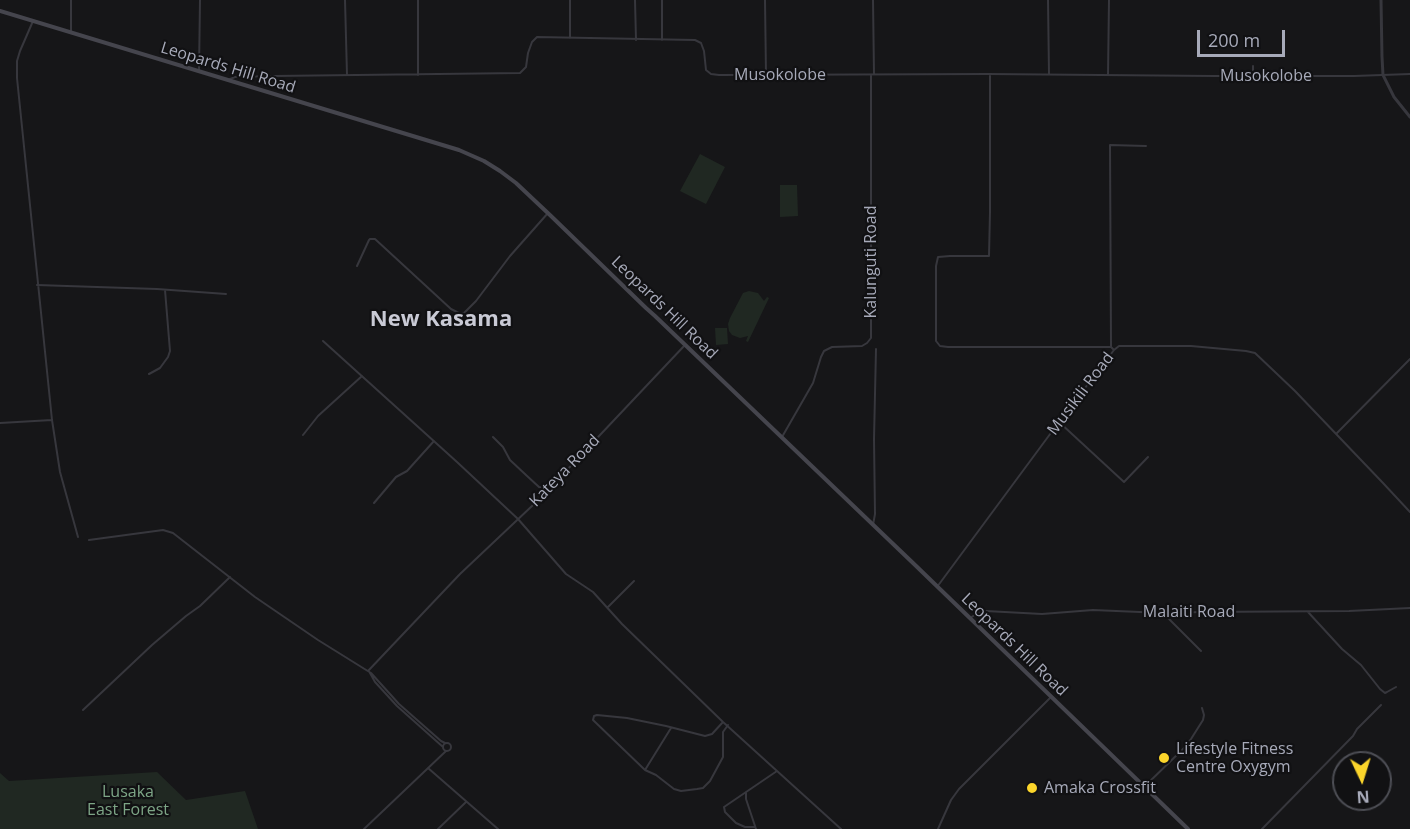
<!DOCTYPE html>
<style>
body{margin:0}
#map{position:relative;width:1410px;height:829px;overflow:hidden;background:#161618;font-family:"Open Sans",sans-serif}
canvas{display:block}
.north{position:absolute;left:1332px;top:751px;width:60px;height:60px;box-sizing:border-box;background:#111113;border:2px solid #4d4e55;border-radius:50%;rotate:176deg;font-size:16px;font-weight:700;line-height:24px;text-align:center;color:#a7aab9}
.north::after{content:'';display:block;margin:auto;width:21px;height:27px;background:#fbd52b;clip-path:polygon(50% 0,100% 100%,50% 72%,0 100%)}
.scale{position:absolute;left:1197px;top:30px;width:88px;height:27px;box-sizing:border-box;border:3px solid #a7aab9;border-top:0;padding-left:8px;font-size:18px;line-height:21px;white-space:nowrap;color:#a7aab9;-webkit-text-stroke:4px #111113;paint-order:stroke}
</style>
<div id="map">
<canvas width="1410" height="829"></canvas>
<div class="north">N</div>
<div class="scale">200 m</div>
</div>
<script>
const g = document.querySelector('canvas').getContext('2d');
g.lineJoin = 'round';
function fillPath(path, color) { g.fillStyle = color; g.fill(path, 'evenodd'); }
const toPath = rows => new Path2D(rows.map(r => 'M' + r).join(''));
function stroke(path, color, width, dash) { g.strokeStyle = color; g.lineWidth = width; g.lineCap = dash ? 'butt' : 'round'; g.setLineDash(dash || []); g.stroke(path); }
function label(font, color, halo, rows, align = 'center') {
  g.font = font + ' "Open Sans",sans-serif'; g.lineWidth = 4.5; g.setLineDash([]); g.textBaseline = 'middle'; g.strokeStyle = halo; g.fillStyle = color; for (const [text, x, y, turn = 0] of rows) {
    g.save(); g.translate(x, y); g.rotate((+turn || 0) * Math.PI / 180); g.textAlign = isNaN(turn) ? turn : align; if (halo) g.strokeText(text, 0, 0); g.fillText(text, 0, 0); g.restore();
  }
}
fillPath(toPath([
 [700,154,725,167,706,204,680,191],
 [780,185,797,185,798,216,780,217],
 [749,291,758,293,764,301,767,297,769,298,748,342,746,341,748,336,740,338,732,335,729,331,728,324,730,318,743,293],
 [715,328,727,328,728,344,716,345],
 [157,772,186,800,245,791,258,829,0,829,0,773,9,781]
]), '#202822');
stroke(toPath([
 [71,0,71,33],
 [345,0,347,75],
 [418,0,418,75],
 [635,0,636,40],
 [662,0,662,40],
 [765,0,766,75],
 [873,0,874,74],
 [1048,0,1049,74],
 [33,21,20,51,17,61,17,78,52,420,60,472,78,537],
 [570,38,570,0],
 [1253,66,1253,75],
 [199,71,200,0],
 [990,74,990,212,989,256,950,256,938,257,936,266,936,341,940,346,948,347,1111,347,1114,350],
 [1108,75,1109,0],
 [228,80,235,77,274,76,520,73,526,67,528,53,532,42,537,37,695,40,701,43,704,51,706,70,711,74,719,75,988,74,1213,76,1354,76,1410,74],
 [357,266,369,240,370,239,375,239,451,309,459,313,464,313,476,301,510,256,548,213],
 [37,285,157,289,226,294],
 [323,341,457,462,518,519,566,574,593,592,622,624,723,722,841,829],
 [1111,347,1110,145,1146,146],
 [149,374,160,368,168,357,170,351,165,290],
 [1059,422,1124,482,1148,457],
 [0,423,52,420],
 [1336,434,1410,359],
 [303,435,318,416,362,376],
 [493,437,503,447,510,460,526,475,539,487,548,489],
 [782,437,813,383,821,357,824,351,832,347,862,346,867,343,871,338,871,75],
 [374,503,396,477,407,471,434,441],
 [873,525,875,514,874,439,876,349],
 [89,540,163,530,173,533,255,597,318,640,371,673,399,704,441,741,445,743],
 [937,587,1059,422,1114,350,1119,346,1191,346,1246,351,1255,353,1295,391,1383,483,1410,512],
 [608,607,634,581],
 [1308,612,1342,649,1361,665,1380,689,1385,693,1387,692,1396,687],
 [1163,613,1201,651],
 [970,618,978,613,986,611,1042,614,1093,610,1163,613,1203,612,1349,611,1410,608],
 [368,671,460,574,532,506,566,471,685,345],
 [370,673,375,682,397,706,443,747],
 [83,710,152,645,186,616,200,606,230,577],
 [723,722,712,734,705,736,666,726,627,718,597,715,594,716,593,720,645,770,656,775,674,789,681,791,697,789,703,788,710,781,723,757,723,732,728,725],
 '443 747a4 4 0 1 1 8 0a4 4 0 1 1-8 0Z',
 [428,768,498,829],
 [645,770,671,728],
 [1144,787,1183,749,1191,739,1203,720,1204,715,1202,708],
 [746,792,746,799,756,829],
 [754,827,745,827,736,823,725,812,724,807,777,771],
 [364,829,446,751],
 [438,829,466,802],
 [938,829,951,800,959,789,1050,698],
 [1262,829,1353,736,1357,729,1381,705]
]), '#37373d', 2);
stroke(toPath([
 [1381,0,1382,57,1383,75,1394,97,1410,117]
]), '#37373d', 3);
stroke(toPath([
 [0,11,459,150,484,161,500,171,516,183,551,216,646,308,655,316,913,563,1188,829]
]), '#45454d', 4);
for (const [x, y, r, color] of [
 [1164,758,6,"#fbd52b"],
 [1032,788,6,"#fbd52b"]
]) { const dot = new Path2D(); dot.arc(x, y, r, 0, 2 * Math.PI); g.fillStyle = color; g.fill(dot); stroke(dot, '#111113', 2); }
label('16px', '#a7aab9', '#111113', [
 ["Leopards Hill Road",228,68,17],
 ["Musokolobe",780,75],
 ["Musokolobe",1266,76],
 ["Kalunguti Road",871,262,-90],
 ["Leopards Hill Road",664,308,44],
 ["Musikili Road",1081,394,-53],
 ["Kateya Road",565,471,-46],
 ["Malaiti Road",1189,612],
 ["Leopards Hill Road",1014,645,44]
]);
label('16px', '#a7aab9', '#111113', [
 ["Lifestyle Fitness",1176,749],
 ["Centre Oxygym",1176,767],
 ["Amaka Crossfit",1044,788]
], 'left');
label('16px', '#7da586', '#111113', [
 ["Lusaka",128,792],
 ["East Forest",128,810]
]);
label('bold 22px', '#c9cad5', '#111113', [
 ["New Kasama",441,320]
]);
</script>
